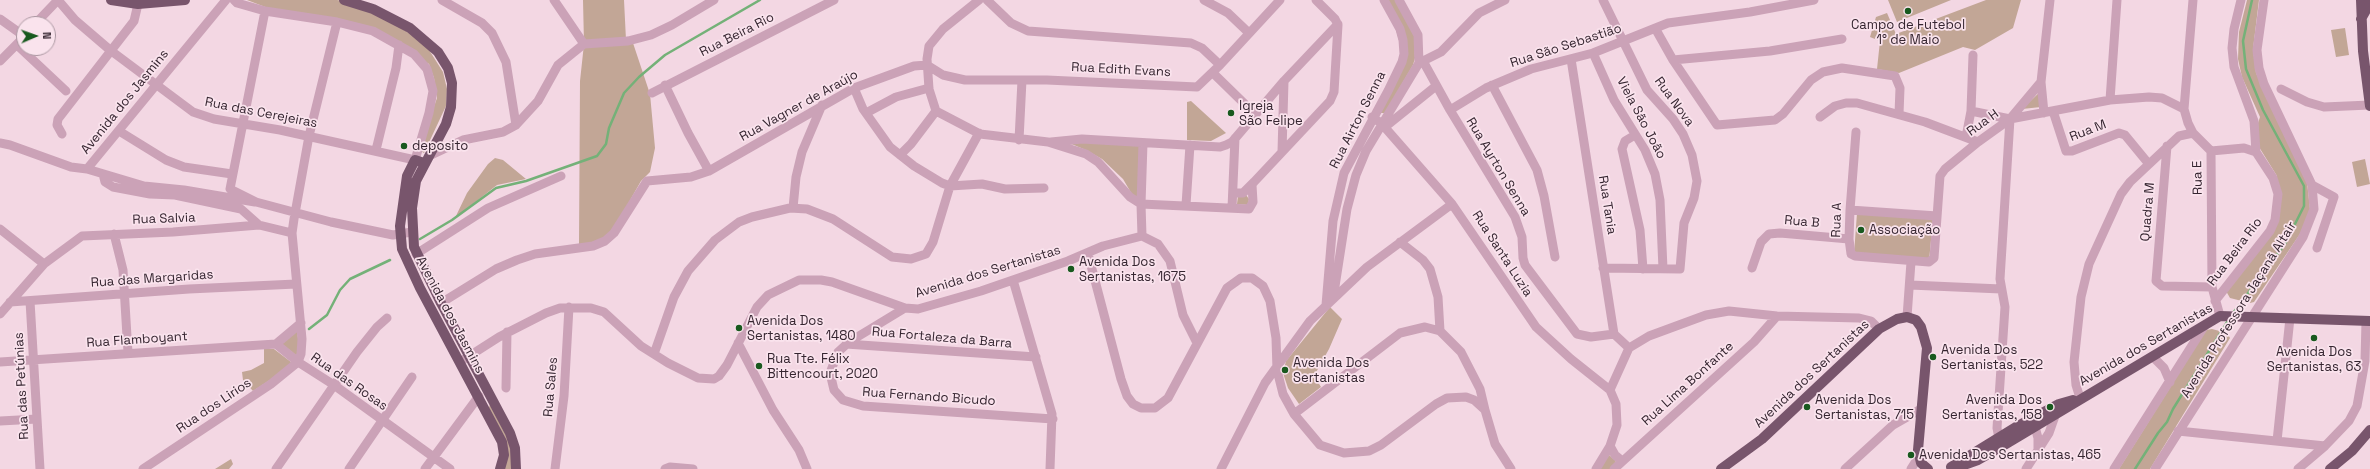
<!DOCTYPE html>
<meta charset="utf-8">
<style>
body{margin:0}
#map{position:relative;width:2370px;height:469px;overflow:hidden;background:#f3d7e3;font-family:"Space Grotesk",sans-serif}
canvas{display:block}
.north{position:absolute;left:16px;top:16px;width:40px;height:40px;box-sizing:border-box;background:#fae3ed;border:1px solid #ab97a1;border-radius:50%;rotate:88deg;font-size:11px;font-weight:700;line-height:16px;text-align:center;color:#352530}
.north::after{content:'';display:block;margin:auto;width:14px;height:18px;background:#18591e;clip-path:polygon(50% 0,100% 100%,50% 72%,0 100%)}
</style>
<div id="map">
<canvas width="2370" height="469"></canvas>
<div class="north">N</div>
</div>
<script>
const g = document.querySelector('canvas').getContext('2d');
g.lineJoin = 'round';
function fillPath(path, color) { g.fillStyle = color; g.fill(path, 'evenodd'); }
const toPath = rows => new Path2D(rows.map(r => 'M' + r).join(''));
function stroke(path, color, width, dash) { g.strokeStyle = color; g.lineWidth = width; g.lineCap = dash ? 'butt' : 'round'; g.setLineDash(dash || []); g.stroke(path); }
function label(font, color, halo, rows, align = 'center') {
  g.font = font + ' "Space Grotesk",sans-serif'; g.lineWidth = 3.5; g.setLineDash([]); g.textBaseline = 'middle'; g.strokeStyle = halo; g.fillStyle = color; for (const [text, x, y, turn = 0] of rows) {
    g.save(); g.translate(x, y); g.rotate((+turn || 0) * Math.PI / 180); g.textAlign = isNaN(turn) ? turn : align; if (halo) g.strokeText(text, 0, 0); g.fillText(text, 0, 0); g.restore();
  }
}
fillPath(toPath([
 [247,0,337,0,350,2,381,16,424,42,443,72,447,89,446,106,424,153,419,150,437,98,434,78,429,64,372,29,273,10],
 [583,0,624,0,626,40,632,40,650,94,655,148,650,172,641,181,612,232,597,243,579,244,580,81,584,44],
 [1388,0,1397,0,1414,33,1415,58,1413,65,1385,113,1381,113,1381,110,1405,63],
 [1888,0,1951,0,1897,22],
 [1986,0,2021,0,2013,28,1975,50,1963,47,1899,73,1877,69,1880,41,1870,37,1876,17,1887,13,1896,34],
 [2247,0,2259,0,2253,49,2256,73,2307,182,2310,209,2302,231,2254,302,2250,303,2230,298,2226,291,2275,230,2277,176,2259,147,2258,123,2260,117,2242,77,2238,59,2239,32],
 [2345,28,2349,55,2336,57,2331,30],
 [2041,91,2041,107,2022,109],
 [1191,101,1226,133,1211,141,1187,140,1187,102],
 [1075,142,1141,146,1138,198,1133,196,1123,179,1102,159,1086,150,1069,143],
 [495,158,503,160,526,179,497,185,455,218,467,193,488,164],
 [2365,159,2370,184,2357,187,2352,162],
 [1246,195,1249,199,1248,205,1237,204,1238,196],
 [1857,213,1933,219,1929,261,1854,254],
 [1330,307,1342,319,1329,349,1314,376,1321,387,1299,404,1288,388,1283,373,1286,361],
 [2212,329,2227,333,2230,338,2150,469,2119,469,2206,330],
 [297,331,299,345,297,356,282,344],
 [264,349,274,349,291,362,290,367,253,391,243,380,242,372,251,370,264,363],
 [490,404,508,433,514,469,503,469,505,462,489,408],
 [1609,455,1616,461,1611,469,1599,469],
 [231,459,233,464,229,469,215,469]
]), '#c2a696');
stroke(toPath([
 [420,239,452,220,496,188,526,181,597,156,606,144,609,128,624,93,639,77,665,55,760,0],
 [2233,313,2285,244,2304,206,2304,186,2263,110,2246,69,2243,41,2252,0],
 [309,329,327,315,340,290,350,279,390,260],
 [2135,469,2158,433,2167,422,2173,409,2229,319]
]), '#74b178', 2.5);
stroke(toPath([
 [58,0,75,20,110,50,193,112,214,119,280,130,415,160,429,113,433,91,427,69,414,54,373,31,337,22,265,11,237,3,234,0],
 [442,0,482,23,492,33,506,62,516,125],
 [554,0,584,44],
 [979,0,943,29,929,46,927,59,929,89,936,111,980,134,1048,142,1086,154,1098,162,1130,197,1141,204,1142,236],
 [987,0,1011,23,1028,31,1191,43,1202,48,1220,65],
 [1204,0,1228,13,1249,33],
 [1603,0,1647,90,1673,119,1683,134,1692,155,1697,181,1694,198,1684,223,1680,269,1603,268],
 [2193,0,2184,109,2188,123,2193,133,2211,151,2212,287,2220,316],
 [2241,0,2234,29,2232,48,2234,67,2254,121,2256,152],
 [265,11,230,189,256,202,331,222,393,235,412,232],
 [0,19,24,36],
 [35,24,58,0],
 [1655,28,1673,60,1717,125,1775,120,1783,114,1811,80,1823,72,1842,68,1895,76,1900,88,1899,114],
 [17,45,66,91],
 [1593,53,1614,100,1645,150,1655,174,1660,200,1663,269],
 [1571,59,1614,334,1629,348],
 [1673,60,1770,51,1842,39],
 [0,61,24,37],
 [1423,61,1450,110,1515,217,1522,237,1523,258,1525,265,1577,334,1591,337,1614,334],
 [1419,63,1441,52,1479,13,1505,0],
 [927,65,943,75,965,80,1047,80,1197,87,1220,65,1280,0],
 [1213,73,1255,114],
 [665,85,688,133,709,171],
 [1492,85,1537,170,1544,196,1555,257],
 [854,88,863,109,890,147,914,166,942,183,950,186,982,184,1005,189,1044,188],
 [2281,89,2307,102,2324,107,2370,105],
 [652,93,834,0],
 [2110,100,2117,0],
 [1450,110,1486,88,1531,69,1593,53,1668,23,1750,12,1814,0],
 [1971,111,2010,119],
 [2053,111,2066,151,2072,151,2119,133,2125,135,2148,163],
 [866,113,896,97,929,88],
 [2044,113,2041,82,2050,0],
 [1372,117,1381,123,1452,204,1536,327,1571,359,1610,390],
 [1820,117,1835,106,1846,103,1857,103,1925,122,1978,142],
 [2010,119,2041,82],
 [1385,127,1436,86],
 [119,131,166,160,184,167,232,174],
 [1856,132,1850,210,1849,239,1851,254,1855,256,1929,262,1934,258,1940,176,1945,169,1978,142,2010,119,2110,100,2149,97,2162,98,2184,109],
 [62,134,57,125,58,119,134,21,138,4],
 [1635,135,1625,141,1622,149,1640,230,1643,269],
 [1966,137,1971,111,1973,55],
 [1019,140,1022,80],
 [1051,142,1082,139,1220,147,1226,145,1232,142,1284,81,1338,24],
 [0,143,10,145,71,167,87,169,226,0],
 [1143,143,1141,204,1249,209,1253,202,1252,185],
 [2167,146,2156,281,2162,286,2212,287],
 [376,150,396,68,399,45],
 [2211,151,2244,148,2256,152,2273,178,2278,194,2275,220,2270,231,2215,301],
 [1282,152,1284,81],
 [900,155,911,144,936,111],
 [429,156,463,140,503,132,516,125,538,101,558,65,584,44,628,41,651,35,672,25,714,0],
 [87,169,144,186,184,190,255,202],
 [103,174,105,182,113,187,150,194,175,195,241,209,259,225],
 [2312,185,2334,197,2317,248],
 [1233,193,1243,193,1254,182,1330,101,1334,92,1338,25,1335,19,1316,0],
 [1186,205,1190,145],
 [793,208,796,177,802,152,822,105],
 [1232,208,1235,138],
 [1850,210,1937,216],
 [0,229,44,264],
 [114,234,123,270,128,353],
 [1400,242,1423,260,1430,269,1438,297,1440,331],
 [416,254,488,208,561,176],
 [1088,254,1121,379,1127,396,1133,404,1141,408,1155,408,1168,398,1227,288,1241,278,1252,278,1263,286,1270,301,1276,338,1277,370,1283,394,1294,414,1320,445,1344,453,1369,451,1381,445,1436,404,1447,398,1466,397,1474,400,1485,410,1495,444,1511,469],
 [1752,268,1761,242,1769,234,1780,233,1849,239],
 [1013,280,1052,414,1050,469],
 [1910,285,2001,289],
 [1333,299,1347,209,1356,175,1366,151,1419,63,1418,35,1399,0],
 [30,301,40,469],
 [10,302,189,289,296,284],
 [441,303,496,269,517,260,535,254,593,246,605,241,614,233,647,181,691,177,709,171,854,88,914,66,927,65],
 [1326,305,1333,221,1344,173,1388,91,1402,62,1404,54,1403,40,1400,29,1384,0],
 [905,308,849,342,838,352,830,373,834,390,843,400,863,406,1053,419],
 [0,314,44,264,82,236,173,232,259,225,292,233],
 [1907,317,1911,262],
 [738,343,773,410,799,450,807,469],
 [276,344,298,362,334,385,450,469],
 [846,344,1036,357],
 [654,354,674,297,688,271,715,240,739,222,752,217,790,208,807,209,833,219,892,257,911,259,926,254,933,242,950,186,979,133],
 [2153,357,2164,368,2170,382],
 [463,360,499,337,546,313,560,308,591,308,604,312,641,346,668,363,698,378,714,379,719,376,727,365,757,307,768,295,799,280,821,280,832,282,905,308,918,309,981,291,1068,261,1103,246,1142,236,1158,244,1170,261,1183,315,1197,343],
 [0,362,276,344,301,323],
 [506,388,507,332],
 [2080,398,2076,385,2074,362,2081,297,2089,264,2121,194,2130,182,2179,136,2193,133],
 [1294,414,1400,333,1425,327,1440,331,1461,352,1480,389,1485,410],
 [0,421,37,419],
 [2035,427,2038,438,2038,451],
 [2178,431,2325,446],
 [2277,441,2290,318],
 [2000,444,1997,428,2005,307,2000,279,2010,119],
 [1610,446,1615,455,1622,461],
 [143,469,271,384,298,362,301,354,302,339,292,233,294,219,309,136,337,22],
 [276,469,357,352,377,327,387,318],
 [349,469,412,377],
 [425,469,479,396],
 [555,469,564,396,569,307],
 [665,469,670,467,693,469],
 [1221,469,1265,383,1310,321,1367,267,1452,204],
 [1596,469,1610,446,1617,425,1616,404,1610,390,1629,348,1649,336,1706,315,1729,311,1777,316,1859,318,1871,321,1879,329],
 [1614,469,1754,342,1777,316],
 [1845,469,1893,425,1921,409],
 [1911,469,1918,458],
 [2026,469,2049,433,2055,416],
 [2114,469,2205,325],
 [2155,469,2303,237,2314,209,2312,185,2264,84,2259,68,2257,50,2264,0],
 [2298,469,2325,446,2349,421,2357,406,2365,361,2366,321]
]), '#cba2b7', 9);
stroke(toPath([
 [111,0,138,4,185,0],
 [344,0,373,9,410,28,438,52,448,68,452,83,451,107,446,124,416,181,412,208,414,247,441,303,510,433,515,448,516,469],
 [2361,0,2363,51,2370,106],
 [2361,19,2370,3],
 [424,163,415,160,407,176,400,226,402,249,420,288,502,442,504,455,500,469],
 [1951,467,2016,427,2059,404,2073,400],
 [1721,469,1762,439,1879,329,1897,319,1907,317,1916,320,1921,327,1927,348,1918,450,1921,463,1928,469],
 [1953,469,1978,460,2001,447,2220,316,2370,321],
 [2330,469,2352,451,2370,430]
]), '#78556c', 10);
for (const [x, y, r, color] of [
 [1908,11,4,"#18591e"],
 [1231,113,4,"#18591e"],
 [404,146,4,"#18591e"],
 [1861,230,4,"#18591e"],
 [1071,269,4,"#18591e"],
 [739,328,4,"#18591e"],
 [2314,338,4,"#18591e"],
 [1933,357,4,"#18591e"],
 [759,366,4,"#18591e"],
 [1285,370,4,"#18591e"],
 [1807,407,4,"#18591e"],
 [2050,407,4,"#18591e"],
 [1911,455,4,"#18591e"]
]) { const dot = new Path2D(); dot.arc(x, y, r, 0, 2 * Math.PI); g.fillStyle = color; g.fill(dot); stroke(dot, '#fae3ed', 1.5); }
label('13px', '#352530', '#fae3ed', [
 ["Campo de Futebol",1908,25,"center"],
 ["1° de Maio",1908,40,"center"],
 ["Igreja",1239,106],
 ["São Felipe",1239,121],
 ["deposito",412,146],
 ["Associação",1869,230],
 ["Avenida Dos",1079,262],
 ["Sertanistas, 1675",1079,277],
 ["Avenida Dos",747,321],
 ["Sertanistas, 1480",747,336],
 ["Avenida Dos",1941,350],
 ["Sertanistas, 522",1941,365],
 ["Avenida Dos",2314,352,"center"],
 ["Sertanistas, 63",2314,367,"center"],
 ["Rua Tte. Félix",767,359],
 ["Bittencourt, 2020",767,374],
 ["Avenida Dos",1293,363],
 ["Sertanistas",1293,378],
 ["Avenida Dos",1815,400],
 ["Sertanistas, 715",1815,415],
 ["Avenida Dos",2042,400,"right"],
 ["Sertanistas, 158",2042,415,"right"],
 ["Avenida Dos Sertanistas, 465",1919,455]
], 'left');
label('13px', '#352530', '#fae3ed', [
 ["Rua Beira Rio",737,35,-27],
 ["Rua São Sebastião",1566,46,-18],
 ["Rua Edith Evans",1121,70,3],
 ["Avenida dos Jasmins",125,102,-51],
 ["Rua Nova",1674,102,54],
 ["Rua Vagner de Araújo",799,106,-29],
 ["Rua das Cerejeiras",261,113,11],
 ["Viela São João",1641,118,62],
 ["Rua Airton Senna",1358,120,-63],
 ["Rua H",1983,123,-36],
 ["Rua M",2088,131,-21],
 ["Rua Ayrton Senna",1498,167,59],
 ["Rua E",2198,178,-91],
 ["Rua Tania",1607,205,81],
 ["Quadra M",2148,212,-85],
 ["Rua Salvia",164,219,-2],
 ["Rua A",1837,220,-88],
 ["Rua B",1802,222,5],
 ["Rua Beira Rio",2235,252,-53],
 ["Rua Santa Luzia",1502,254,57],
 ["Avenida dos Sertanistas",988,272,-17],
 ["Rua das Margaridas",152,279,-4],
 ["Avenida Professora Jaçanã Altair",2239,310,-58],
 ["Avenida dos Jasmins",450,315,62],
 ["Rua Fortaleza da Barra",942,338,5],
 ["Rua Flamboyant",137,340,-4],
 ["Avenida dos Sertanistas",2146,345,-30],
 ["Avenida dos Sertanistas",1812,374,-43],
 ["Rua das Rosas",349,382,35],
 ["Rua Lima Bonfante",1688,384,-42],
 ["Rua das Petúnias",22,386,-93],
 ["Rua Sales",551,387,-85],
 ["Rua Fernando Bicudo",929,397,4],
 ["Rua dos Lirios",214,406,-34]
]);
</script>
